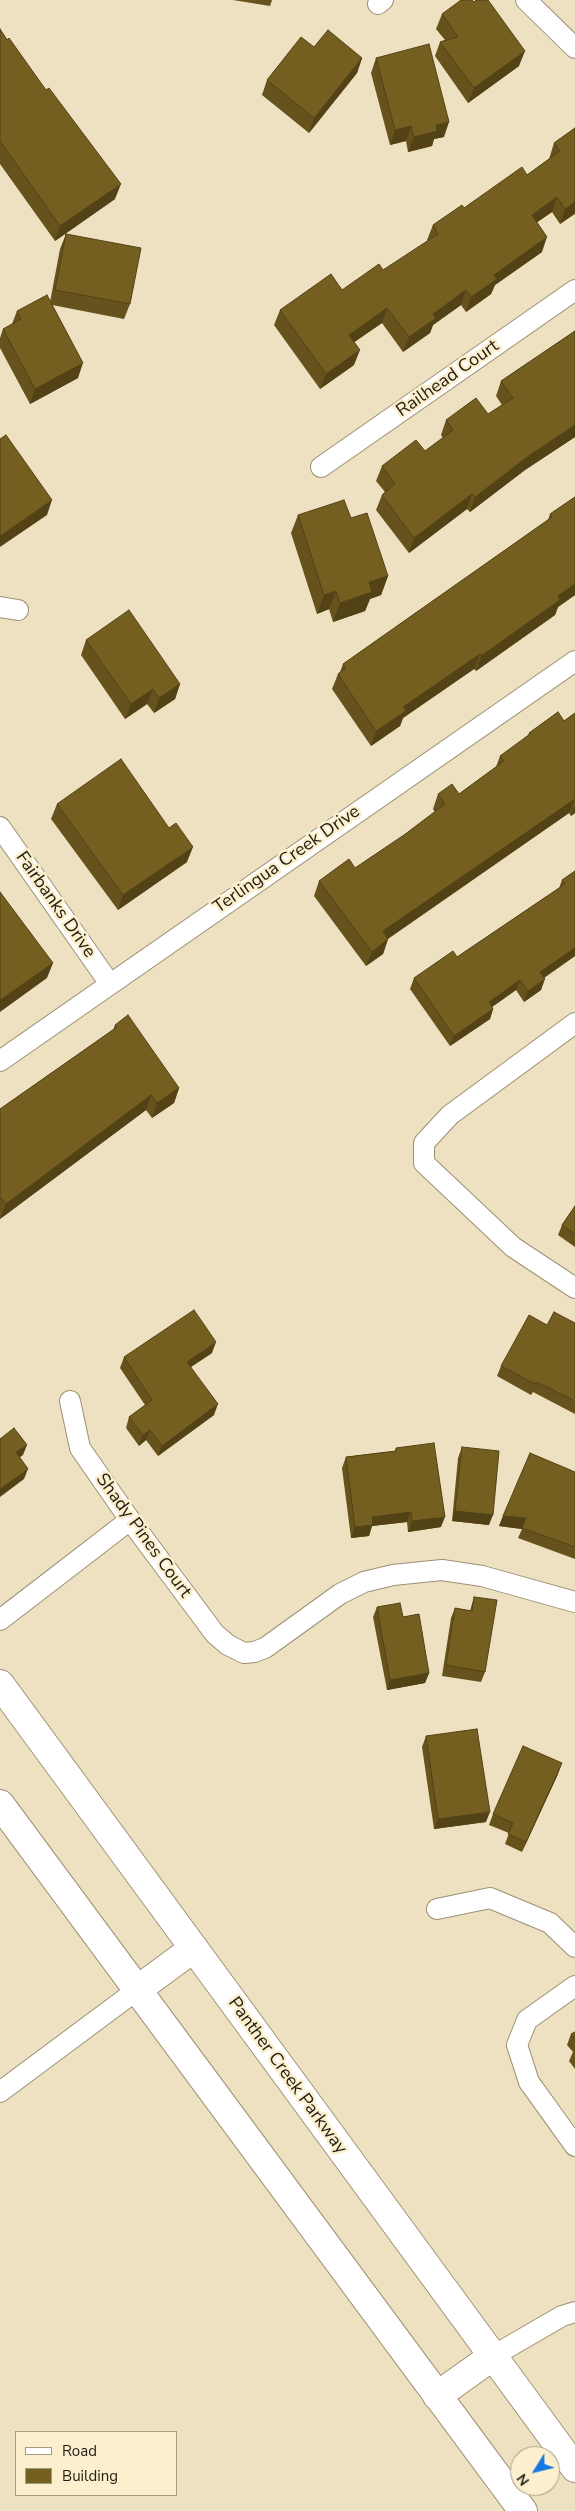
<!DOCTYPE html>
<style>
body{margin:0}
#map{position:relative;width:575px;height:2511px;overflow:hidden;background:#ede1c1;font-family:"Nunito Sans",sans-serif}
canvas{display:block}
.legend{position:absolute;left:15px;top:2431px;width:162px;height:65px;box-sizing:border-box;background:#fbefce;border:1px solid #a39b82;margin:0;padding:6px 9px;list-style:none;font-size:15px;color:#201c10}
.legend li{display:flex;align-items:center;gap:10px;height:25px}
.legend b{width:25px;border:1px solid #a39b82}
.north{position:absolute;left:510px;top:2446px;width:50px;height:50px;box-sizing:border-box;background:#fbefce;border:1px solid #a39b82;border-radius:50%;rotate:234deg;font-size:14px;font-weight:700;line-height:20px;text-align:center;color:#201c10}
.north::after{content:'';display:block;margin:auto;width:18px;height:22px;background:#1878e1;clip-path:polygon(50% 0,100% 100%,50% 72%,0 100%)}
</style>
<div id="map">
<canvas width="575" height="2511"></canvas>
<ul class="legend">
<li><b style="height:6px;background:#fff"></b>Road</li>
<li><b style="height:14px;background:#755f20"></b>Building</li>
</ul>
<div class="north">N</div>
</div>
<script>
const g = document.querySelector('canvas').getContext('2d');
g.lineJoin = 'round';
const toPath = rows => new Path2D(rows.map(r => 'M' + r).join(''));
function stroke(path, color, width, dash) { g.strokeStyle = color; g.lineWidth = width; g.lineCap = dash ? 'butt' : 'round'; g.setLineDash(dash || []); g.stroke(path); }
function fillPath(path, color) { g.fillStyle = color; g.fill(path, 'evenodd'); }
function label(font, color, halo, rows, align = 'center') {
  g.font = font + ' "Nunito Sans",sans-serif'; g.lineWidth = 5; g.setLineDash([]); g.textBaseline = 'middle'; g.strokeStyle = halo; g.fillStyle = color; for (const [text, x, y, turn = 0] of rows) {
    g.save(); g.translate(x, y); g.rotate((+turn || 0) * Math.PI / 180); g.textAlign = isNaN(turn) ? turn : align; if (halo) g.strokeText(text, 0, 0); g.fillText(text, 0, 0); g.restore();
  }
}
const street = toPath([
 [526,0,575,48],
 [378,4,383,0],
 [321,467,575,290],
 [0,607,18,610],
 [0,827,110,984],
 [575,1023,450,1115,424,1143,424,1163,513,1247,575,1288],
 [0,1061,575,661],
 [70,1401,80,1448,130,1520,215,1634,228,1645,244,1653,254,1652,265,1648,340,1594,364,1582,393,1575,442,1570,482,1576,575,1602],
 [0,1620,130,1520],
 [437,1909,490,1898,550,1923,575,1947],
 [575,1986,527,2020,517,2045,529,2082,575,2146],
 [0,2092,137,1990],
 [493,2356,562,2316,575,2312]
]);
const secondary = toPath([
 [0,1684,575,2468],
 [0,1804,523,2511],
 [137,1990,194,1948],
 [437,2396,493,2356]
]);
stroke(street, '#9d9173', 22);
stroke(secondary, '#9d9173', 30);
stroke(street, '#fff', 20);
stroke(secondary, '#fff', 28);
fillPath(toPath([
 [233,0,272,0,270,6],
 [474,2,519,66,468,103,435,56,440,42,445,40,436,29,442,14],
 [0,29,115,199,55,241,0,164],
 [314,47,362,58,357,73,309,133,262,95,267,80],
 [376,58,444,137,434,139,432,146,408,152,406,141,390,145,371,73],
 [575,128,575,214,560,224,552,212,537,222,542,252,495,285,491,294,466,312,461,305,433,325,430,333,403,352,382,323,354,342,354,365,320,389,274,325,280,310,342,290,383,270,428,241,427,240,433,225,527,175,549,159,554,143],
 [66,234,130,304,124,319,52,305,78,378,30,404,0,348,0,338,3,329,12,324,17,311,50,302,60,249],
 [575,331,575,437,525,470,470,512,467,509,409,553,376,510,382,495,385,492,376,481,382,466,425,451,443,438,441,435,446,420,488,414,502,405,496,396,501,381],
 [575,497,575,595,558,607,555,615,476,671,474,669,403,718,400,726,371,746,332,689,338,674,340,672,343,664,548,520,550,514],
 [298,515,351,518,388,576,381,595,370,599,365,611,333,622,329,609,317,614,291,533],
 [86,640,180,684,175,699,154,713,147,704,125,719,81,655],
 [575,713,575,813,571,816,569,813,388,939,383,954,366,966,314,896,319,881,355,868,404,835,435,812,433,809,438,794,459,794,496,767,500,756,528,736,529,733,564,721],
 [57,804,187,862,118,910,51,819],
 [575,871,575,956,544,978,541,990,524,1002,516,990,492,1007,493,1009,490,1019,450,1046,410,989,414,978,457,957,559,888,562,880],
 [115,1025,179,1088,174,1103,152,1118,146,1110,0,1219,0,1109,113,1030],
 [575,1206,575,1247,558,1235,562,1225],
 [575,1323,575,1414,533,1392,531,1395,497,1376,501,1366,547,1325],
 [212,1353,191,1367,214,1415,158,1456,146,1440,139,1446,126,1428,129,1417,145,1405,120,1368,124,1357],
 [462,1447,489,1525,452,1521,458,1458],
 [396,1448,441,1527,408,1532,407,1522,372,1526,369,1536,351,1538,342,1468,346,1457,395,1451],
 [575,1472,575,1559,518,1538,522,1529,499,1526,503,1516],
 [474,1597,485,1672,481,1682,442,1676,451,1618,455,1608,470,1611],
 [377,1607,429,1673,425,1683,387,1690,373,1617],
 [426,1736,486,1822,434,1829,422,1747],
 [558,1774,522,1852,505,1844,509,1833,489,1825,493,1814],
 [575,2032,575,2069,569,2061,573,2052,567,2045,571,2034]
]), '#65521c');
fillPath(toPath([
 [525,51,519,66,468,103,474,88],
 [362,58,357,73,309,133,314,118],
 [449,122,444,137,434,139,432,146,408,152,414,137,436,125],
 [411,126,406,141,390,145,395,130],
 [121,184,115,199,55,241,60,226],
 [557,197,552,212,526,230,532,215],
 [575,202,575,213,560,224,565,209],
 [547,237,542,252,495,285,491,294,466,312,471,297,494,275],
 [466,290,461,305,433,325,430,333,403,352,409,337,433,314],
 [387,308,382,323,343,350,349,335],
 [360,350,354,365,320,389,326,374],
 [83,363,78,378,30,404,35,389],
 [575,425,575,437,525,470,470,512,475,497,530,455],
 [472,494,467,509,409,553,414,538],
 [52,500,47,515,0,547,0,536],
 [388,576,381,595,370,599,365,611,333,622,340,603,369,582],
 [575,584,575,595,558,607,555,615,476,671,481,656,558,596],
 [336,591,329,609,317,614,324,595],
 [480,654,474,669,403,718,400,726,371,746,376,731,403,707],
 [180,684,175,699,154,713,159,698],
 [153,689,147,704,125,719,131,704],
 [575,798,569,813,377,946,383,931],
 [575,805,575,813,571,816],
 [193,847,187,862,118,910,123,895],
 [388,939,383,954,366,966,372,952],
 [575,948,575,956,536,983,540,972],
 [53,963,47,978,0,1012,0,1000],
 [545,979,541,990,524,1002,528,991],
 [520,980,516,990,485,1012,489,1002],
 [493,1009,490,1019,450,1046,454,1036],
 [179,1088,174,1103,152,1118,157,1103],
 [151,1095,146,1110,0,1219,6,1204],
 [216,1342,212,1353,183,1372,187,1362],
 [218,1404,214,1415,158,1456,162,1446],
 [150,1430,146,1440,139,1446,143,1435],
 [27,1445,23,1455,12,1463,16,1452],
 [28,1469,24,1479,0,1497,0,1489],
 [455,1511,493,1515,489,1525,452,1521],
 [411,1512,407,1522,372,1526,369,1536,351,1538,355,1527,372,1517],
 [503,1516,526,1518,522,1529,499,1526],
 [445,1517,441,1527,408,1532,412,1521],
 [429,1673,425,1683,387,1690,390,1680],
 [562,1763,558,1774,522,1852,526,1842],
 [490,1812,486,1822,434,1829,438,1819]
]), '#524216');
const building = toPath([
 [461,0,472,0,474,2,476,0,488,0,525,51,474,88,440,42,458,37,442,14,461,0],
 [0,29,7,40,9,38,46,90,49,88,121,184,60,226,0,141,0,29],
 [328,30,362,58,314,118,267,80,301,37,314,47,328,30],
 [429,44,449,122,436,125,437,131,414,137,411,126,395,130,376,58,429,44],
 [575,128,575,202,565,209,557,197,532,215,547,237,494,275,497,279,471,297,466,290,433,314,436,318,409,337,387,308,349,335,360,350,326,374,280,310,331,274,342,290,379,264,383,270,438,234,433,225,462,205,464,208,522,167,527,175,560,151,554,143,575,128],
 [66,234,141,248,130,304,55,290,66,234],
 [47,295,83,363,35,389,3,329,21,319,17,311,47,295],
 [575,331,575,425,530,455,475,497,472,494,414,538,382,495,395,484,382,466,416,440,425,451,453,430,446,420,476,398,488,414,513,398,501,381,575,331],
 [6,435,52,500,0,536,0,439,6,435],
 [575,497,575,584,558,596,560,600,481,656,480,654,403,707,406,711,376,731,338,674,346,668,343,664,552,517,550,514,575,497],
 [344,500,351,518,367,513,388,576,369,582,372,592,340,603,336,591,324,595,298,515,344,500],
 [129,610,180,684,159,698,153,689,131,704,86,640,129,610],
 [558,712,564,721,575,713,575,799,383,931,388,939,372,952,319,881,349,859,355,868,404,835,445,804,438,794,452,784,459,794,504,761,500,756,530,734,529,733,558,712],
 [121,759,169,828,176,823,193,847,123,895,57,804,121,759],
 [575,871,575,948,540,972,545,979,528,991,520,980,489,1002,493,1009,454,1036,414,978,453,951,457,957,565,884,562,880,575,871],
 [0,892,53,963,0,1000,0,892],
 [128,1015,179,1088,157,1103,151,1095,6,1204,1,1198,0,1199,0,1109,117,1027,115,1025,128,1015],
 [575,1206,575,1234,562,1225,575,1206],
 [194,1310,216,1342,187,1362,218,1404,162,1446,150,1430,143,1435,129,1417,152,1400,124,1357,194,1310],
 [554,1312,575,1323,575,1401,537,1382,535,1384,501,1366,529,1315,547,1325,554,1312],
 [14,1428,27,1445,16,1452,28,1469,0,1489,0,1439,14,1428],
 [434,1443,445,1517,412,1521,411,1512,372,1517,373,1525,355,1527,346,1457,396,1451,396,1448,434,1443],
 [462,1447,499,1451,493,1515,455,1511,462,1447],
 [530,1453,575,1472,575,1547,522,1528,526,1518,503,1516,530,1453],
 [474,1597,497,1600,485,1672,446,1665,455,1608,472,1611,474,1597],
 [400,1603,403,1617,419,1614,429,1673,390,1680,377,1607,400,1603],
 [477,1729,490,1812,438,1819,426,1736,477,1729],
 [523,1746,562,1763,526,1842,508,1834,513,1823,493,1814,523,1746],
 [575,2032,575,2040,571,2034,575,2032]
]);
fillPath(building, '#755f20');
stroke(building, '#524216', 1);
label('18px', '#201c10', '#fbefce', [
 ["Railhead Court",448,379,-35],
 ["Terlingua Creek Drive",287,860,-35],
 ["Fairbanks Drive",55,905,55],
 ["Shady Pines Court",143,1536,54],
 ["Panther Creek Parkway",287,2076,54]
]);
</script>
